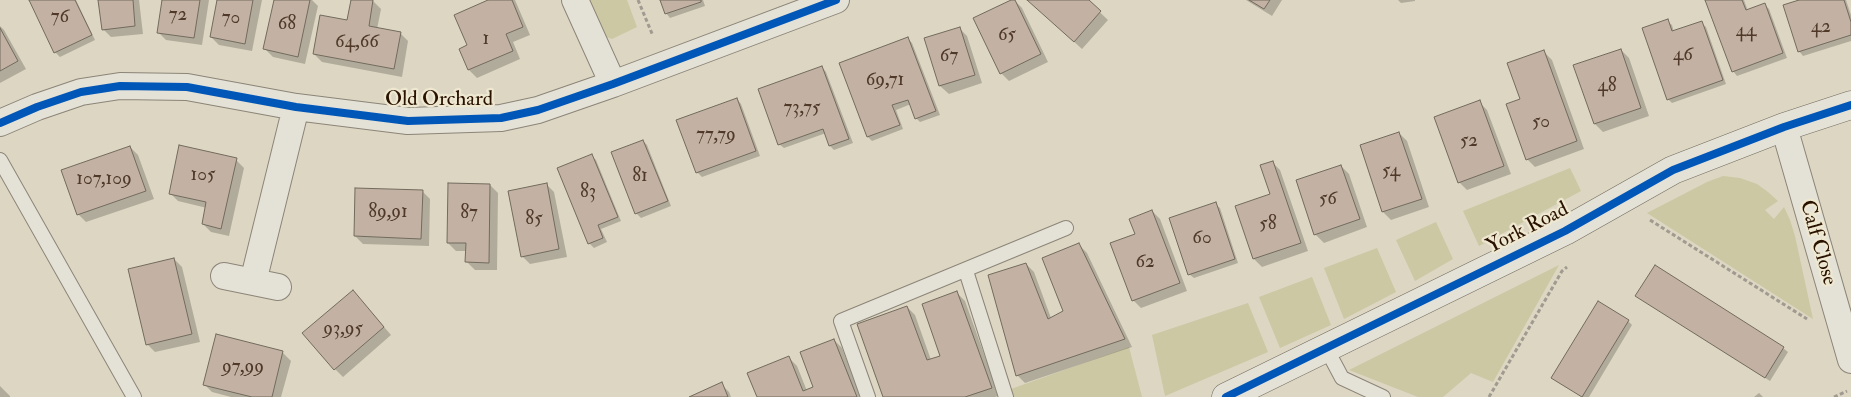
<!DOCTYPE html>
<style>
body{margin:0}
canvas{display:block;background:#dcd6c2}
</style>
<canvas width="1851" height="397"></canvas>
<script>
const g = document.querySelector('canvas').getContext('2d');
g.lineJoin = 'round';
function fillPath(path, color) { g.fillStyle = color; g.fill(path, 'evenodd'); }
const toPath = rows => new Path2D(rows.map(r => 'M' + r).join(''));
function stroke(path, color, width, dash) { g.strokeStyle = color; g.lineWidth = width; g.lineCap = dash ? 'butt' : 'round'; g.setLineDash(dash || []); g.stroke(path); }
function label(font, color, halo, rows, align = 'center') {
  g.font = font + ' "IM FELL Double Pica",serif'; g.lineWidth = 4.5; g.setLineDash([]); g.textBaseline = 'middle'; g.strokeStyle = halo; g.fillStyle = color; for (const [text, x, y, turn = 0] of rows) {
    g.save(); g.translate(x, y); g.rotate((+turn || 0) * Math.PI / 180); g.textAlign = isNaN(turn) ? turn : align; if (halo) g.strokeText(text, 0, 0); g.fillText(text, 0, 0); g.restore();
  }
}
fillPath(toPath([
 [588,0,627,0,637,27,612,39,604,36],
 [1570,168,1581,191,1479,246,1463,211],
 [1723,176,1740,178,1757,184,1768,192,1778,201,1765,210,1774,219,1784,207,1790,220,1795,236,1813,319,1647,213,1707,182],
 [1436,222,1453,259,1415,281,1396,240],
 [1377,248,1396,292,1344,319,1324,268],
 [1559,265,1493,382,1471,373,1443,397,1418,397,1349,370],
 [1312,277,1331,325,1280,348,1259,297],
 [1248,303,1268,352,1165,396,1152,335],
 [1129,347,1142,397,1013,397,1011,389]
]), '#ccc8a3');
fillPath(toPath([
 [30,0,76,0,95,40,60,57,55,52],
 [100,0,139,0,143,34,111,37,103,29],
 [163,0,209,0,202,45,166,40,158,32],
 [218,0,262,0,252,51,219,45,211,37],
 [275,0,312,0,318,6,305,64,273,57,265,49],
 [352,0,373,1,381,9,377,29,400,33,408,41,402,77,322,62,314,54,348,21],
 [492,0,515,0,530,35,513,42,520,59,477,78,469,70,460,49,469,46],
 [661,0,703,0,705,6,670,18,666,13],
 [1014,0,1022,8,1048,62,1009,81,1001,73],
 [1028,0,1087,0,1108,20,1082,49],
 [1246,0,1282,0,1272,16],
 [1398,0,1415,0,1415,1,1401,3],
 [1710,0,1744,0,1748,11,1765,5,1769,9,1787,58,1737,76,1733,71],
 [1803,0,1846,0,1851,15,1851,41,1803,56,1799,51],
 [1667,21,1672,25,1674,32,1701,23,1706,27,1726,84,1672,103,1668,99],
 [0,26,4,30,26,69,0,83],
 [959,28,967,36,982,83,949,94,940,86,925,39],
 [908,39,912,43,940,115,920,122,916,118,911,104,896,110,903,129,872,141,868,137],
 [1621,50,1629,58,1649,116,1603,132,1595,124],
 [1544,52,1552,60,1584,149,1535,167,1527,159,1522,100],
 [822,67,826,72,853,143,834,150,830,146,826,133,784,148,779,144],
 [737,99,741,104,760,156,702,177,697,172],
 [1479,102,1487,110,1511,174,1467,190,1459,182],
 [1399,133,1407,141,1429,207,1391,220,1383,212],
 [643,141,647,145,671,206,641,218,637,214,613,153],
 [130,147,138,155,154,199,86,222,78,214],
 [592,156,596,160,621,221,601,229,607,242,594,248,589,243],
 [236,160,244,168,229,236,211,232,203,224,207,208,178,201,170,193],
 [1272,162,1280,170,1308,251,1262,267,1254,259,1236,207,1271,195],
 [1341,166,1349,174,1367,227,1324,243,1316,235,1297,181],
 [546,184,554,192,567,257,530,264,522,256],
 [490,185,498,193,497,270,475,270,467,262,467,251,456,251,448,243],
 [422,191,430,199,429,246,363,244,355,236],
 [1215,204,1220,208,1238,263,1194,278,1189,274],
 [1152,211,1160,219,1187,291,1141,308,1133,300],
 [1079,245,1087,253,1132,347,1025,383,1017,375,1026,264,1034,272,1051,318,1065,312],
 [174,259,182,267,200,342,155,352,147,344],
 [957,293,965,301,999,396,995,397,884,397,907,307,915,315,931,360,942,356],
 [1636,296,1783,348,1788,352,1770,381],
 [361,300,391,335,343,377,335,369],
 [1628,321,1632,325,1589,397,1582,397,1553,378],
 [217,336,283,353,291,361,281,397,231,397,212,392,204,384],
 [834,340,842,348,861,397,758,397,789,358,797,366,807,391,815,388],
 [721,384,729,392,731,397,692,397],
 [0,386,10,396,10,397,0,397],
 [1759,393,1763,397,1754,397]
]), '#0003');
const building = toPath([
 [29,0,75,0,92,35,54,53,29,0],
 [98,0,133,0,135,26,102,30,98,0],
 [162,0,200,0,194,38,157,33,162,0],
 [217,0,253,0,245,44,210,37,217,0],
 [274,0,310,0,298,57,263,49,274,0],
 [351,0,373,0,369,26,401,32,394,69,313,54,320,15,347,20,351,0],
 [488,0,512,0,523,27,506,34,513,51,468,70,459,49,467,45,454,15,488,0],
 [660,0,701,0,701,2,665,14,660,0],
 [1011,0,1015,0,1041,54,1000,74,973,18,1011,0],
 [1027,0,1089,0,1101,11,1074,42,1027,0],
 [1249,0,1270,0,1264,9,1249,0],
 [1705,0,1742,0,1746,10,1765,3,1783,53,1732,72,1705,0],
 [1799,0,1844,0,1851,22,1851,35,1798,52,1783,5,1799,0],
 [1668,19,1672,31,1702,21,1723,80,1667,100,1642,28,1668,19],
 [960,27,975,75,939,86,924,38,960,27],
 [0,28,18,61,0,71,0,28],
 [908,37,936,111,915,119,908,100,892,105,900,125,867,137,839,63,908,37],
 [1621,49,1641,108,1594,124,1573,65,1621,49],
 [1544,50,1577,141,1526,160,1506,104,1520,99,1507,63,1544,50],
 [822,66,849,139,829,146,823,129,778,145,758,89,822,66],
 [737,98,756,151,696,173,676,120,737,98],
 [1480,100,1504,166,1458,183,1434,117,1480,100],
 [1399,132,1422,199,1382,212,1360,145,1399,132],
 [643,140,668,201,635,214,611,152,643,140],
 [179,145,237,158,221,229,202,224,206,202,169,194,179,145],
 [130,146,146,191,77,215,61,170,130,146],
 [592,154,618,217,598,225,603,238,588,244,557,168,592,154],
 [1273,161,1301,243,1253,259,1235,206,1270,194,1260,165,1273,161],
 [1341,165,1360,219,1314,235,1296,180,1341,165],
 [448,183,490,184,489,263,465,262,466,243,447,243,448,183],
 [547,183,559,249,521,257,508,191,547,183],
 [355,188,423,190,421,239,354,236,355,188],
 [1216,202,1235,259,1188,275,1169,218,1216,202],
 [1152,210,1180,283,1132,301,1110,243,1135,234,1129,219,1152,210],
 [1079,243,1125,339,1016,376,988,275,1026,263,1048,319,1063,311,1042,258,1079,243],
 [174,258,192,334,146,345,128,269,174,258],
 [1655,265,1784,347,1765,378,1635,296,1655,265],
 [353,290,384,327,334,370,302,333,353,290],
 [957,291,992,388,965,397,883,397,857,324,907,306,927,360,940,356,922,304,957,291],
 [1598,301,1629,320,1582,397,1551,378,1598,301],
 [216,334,283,351,272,397,252,397,203,385,216,334],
 [834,339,857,397,757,397,747,373,789,356,803,391,813,387,800,352,834,339],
 [722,382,728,397,689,397,722,382]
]);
fillPath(building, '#c3b2a3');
stroke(building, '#726b5e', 1);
const lane = toPath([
 [0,160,134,397],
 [966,271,1006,397],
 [1326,348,1342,378,1383,397],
 [868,397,841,321,1066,228]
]);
const street = toPath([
 [575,0,613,84],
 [0,123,37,107,81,92,120,86,187,87,296,107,408,121,501,118,538,110,613,84,836,0],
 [1784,127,1851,360],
 [224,276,278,287],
 [253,282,296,107]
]);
const secondary = toPath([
 [1226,397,1565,231,1673,170,1784,127,1851,105]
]);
stroke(lane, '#8c8578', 16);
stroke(street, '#8c8578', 28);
stroke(secondary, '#726b5e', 29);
stroke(toPath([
 [638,0,653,36],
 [1650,220,1807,319],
 [1489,397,1562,271,1567,267],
 [1834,397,1847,391]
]), '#a09a91', 3, [4, 2.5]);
stroke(lane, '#e4e1d7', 14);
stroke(street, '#e4e1d7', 26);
stroke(secondary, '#e4e1d7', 28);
stroke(toPath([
 [0,123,37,107,81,92,120,86,187,87,296,107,408,121,501,118,538,110,613,84,836,0],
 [1226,397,1565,231,1673,170,1784,127,1851,105]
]), '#0057b8', 8);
label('19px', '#503929', null, [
 ["72",178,16],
 ["76",60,18],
 ["70",231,19],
 ["68",287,25],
 ["42",1821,28],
 ["44",1746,32],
 ["65",1007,36],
 ["1",486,40],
 ["64,66",357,43],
 ["46",1683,56],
 ["67",949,57],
 ["69,71",885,81],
 ["48",1607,87],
 ["73,75",802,109],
 ["50",1541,123],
 ["77,79",716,136],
 ["52",1469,142],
 ["54",1391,172],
 ["105",203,176],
 ["81",640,177],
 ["107,109",104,180],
 ["83",588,193],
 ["56",1328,200],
 ["89,91",388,213],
 ["87",469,214],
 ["85",534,220],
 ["58",1268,225],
 ["60",1202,239],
 ["62",1145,263],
 ["93,95",343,330],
 ["97,99",243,368]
]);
label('21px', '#291100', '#efe8d1', [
 ["Old Orchard",439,100],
 ["York Road",1528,229,-27],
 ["Calf Close",1817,243,74]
]);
</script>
